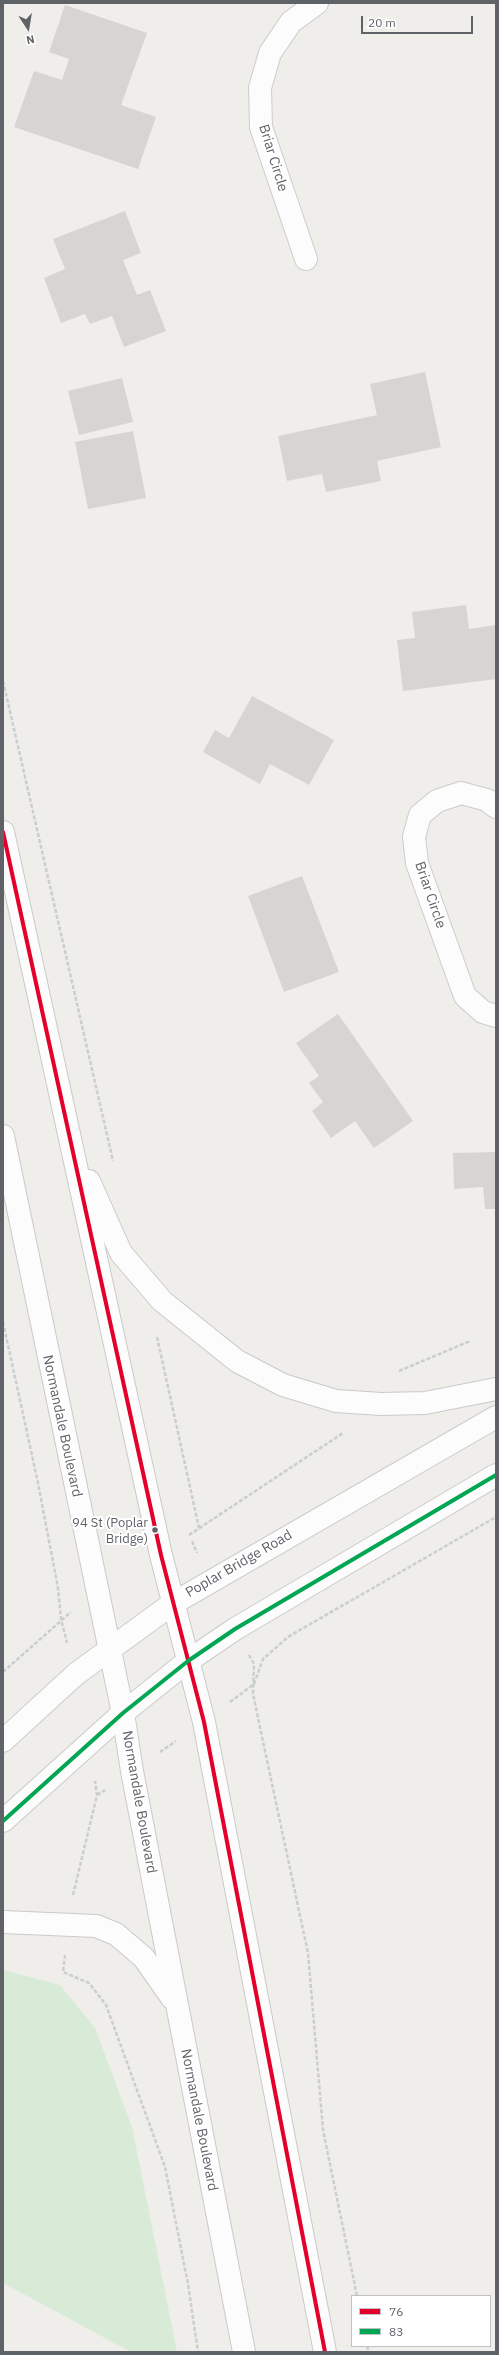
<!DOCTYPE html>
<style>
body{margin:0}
#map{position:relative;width:499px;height:2355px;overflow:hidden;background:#efeeea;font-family:"IBM Plex Sans",sans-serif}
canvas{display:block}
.frame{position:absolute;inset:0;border:4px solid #5f6368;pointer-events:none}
.legend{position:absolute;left:351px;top:2295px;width:140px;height:52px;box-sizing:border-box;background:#fff;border:1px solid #bfc1c3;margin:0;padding:5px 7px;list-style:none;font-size:12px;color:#5f6368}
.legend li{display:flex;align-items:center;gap:8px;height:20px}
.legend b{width:20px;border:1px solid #bfc1c3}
.north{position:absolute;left:8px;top:8px;width:40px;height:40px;-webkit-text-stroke:3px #fff;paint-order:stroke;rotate:168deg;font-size:11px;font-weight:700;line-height:16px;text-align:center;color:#5f6368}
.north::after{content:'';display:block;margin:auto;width:14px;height:18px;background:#5f6368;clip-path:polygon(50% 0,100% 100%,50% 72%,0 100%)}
.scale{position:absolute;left:361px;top:16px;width:112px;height:18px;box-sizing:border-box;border:2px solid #5f6368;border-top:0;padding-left:5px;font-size:12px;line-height:14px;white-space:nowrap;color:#5f6368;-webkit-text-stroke:3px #fff;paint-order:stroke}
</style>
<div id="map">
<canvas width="499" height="2355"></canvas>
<div class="frame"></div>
<ul class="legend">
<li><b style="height:5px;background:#e4002b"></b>76</li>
<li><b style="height:5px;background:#00a651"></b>83</li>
</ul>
<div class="north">N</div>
<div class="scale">20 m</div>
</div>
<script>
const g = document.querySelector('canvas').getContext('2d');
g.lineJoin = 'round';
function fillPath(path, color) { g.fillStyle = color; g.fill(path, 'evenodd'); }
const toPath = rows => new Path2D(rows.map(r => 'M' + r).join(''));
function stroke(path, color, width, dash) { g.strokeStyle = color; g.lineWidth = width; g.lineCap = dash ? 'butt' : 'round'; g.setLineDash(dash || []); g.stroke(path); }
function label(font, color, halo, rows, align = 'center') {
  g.font = font + ' "IBM Plex Sans",sans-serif'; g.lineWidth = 4; g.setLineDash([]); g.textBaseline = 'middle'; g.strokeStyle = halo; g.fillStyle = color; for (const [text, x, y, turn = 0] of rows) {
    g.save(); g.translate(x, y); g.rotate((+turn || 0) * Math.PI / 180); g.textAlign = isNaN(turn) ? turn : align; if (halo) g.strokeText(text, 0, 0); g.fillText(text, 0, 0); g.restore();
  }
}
fillPath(toPath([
 [3,1970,60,1985,95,2028,132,2127,177,2352,131,2352,3,2283]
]), '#d8ebd6');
fillPath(toPath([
 [65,5,147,33,121,105,156,117,138,169,14,127,34,71,62,80,69,59,49,52],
 [125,211,141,253,123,260,137,295,150,290,166,331,124,347,112,316,90,324,85,314,61,323,44,278,65,269,53,239],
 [425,372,441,447,377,461,381,481,326,492,322,474,287,481,278,436,377,415,370,384],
 [122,378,133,422,79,435,68,391],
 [133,431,146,498,88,509,75,442],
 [466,605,469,629,496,625,496,679,403,691,397,640,415,638,412,612],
 [252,696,334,740,309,785,270,764,260,784,203,752,215,730,229,738],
 [302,876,339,972,284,992,248,896],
 [338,1014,413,1121,374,1148,355,1121,331,1138,312,1111,323,1102,309,1083,319,1076,296,1043],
 [496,1152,496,1209,485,1209,483,1187,454,1189,453,1153]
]), '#d6d5d3');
const minor = toPath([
 [306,259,261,127,260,88,270,53,291,22,317,3],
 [496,807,487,800,461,793,437,801,420,815,414,837,417,863,465,996,483,1012,496,1016]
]);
const tertiary = toPath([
 [3,1741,76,1674,172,1604,496,1417],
 [3,1821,123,1713,188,1661,235,1629,496,1475]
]);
const secondary = toPath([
 [3,832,161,1555,204,1722,325,2352],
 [3,1136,123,1713,132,1771,244,2352],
 [89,1181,121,1253,162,1301,237,1361,283,1385,336,1401,381,1404,425,1403,496,1389],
 [3,1922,96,1926,116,1934,144,1958,172,1998]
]);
stroke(minor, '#cbcccc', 24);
stroke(tertiary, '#cbcccc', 24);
stroke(secondary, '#cacacb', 24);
stroke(toPath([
 [3,681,113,1161],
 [3,1322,38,1483,58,1588,61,1619,67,1643],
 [157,1337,199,1528],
 [399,1371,470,1341],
 [189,1535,343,1433],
 [192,1541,197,1553],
 [249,1655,254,1664,253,1693,258,1718,308,1953,323,2130,357,2296],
 [3,1672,71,1612],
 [230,1702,254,1684,263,1659,288,1637,496,1517],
 [160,1752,176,1741],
 [97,1795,105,1790],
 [73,1895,97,1795,95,1781],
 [65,1955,63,1972,89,1983,106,2005,165,2167,188,2284,198,2352],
 [367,2346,369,2352]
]), '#cacfcc', 2.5, [4, 2]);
stroke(minor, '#fdfcfc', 22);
stroke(tertiary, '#fdfcfc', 22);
stroke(secondary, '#fdfcfc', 22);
stroke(toPath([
 [3,832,161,1555,204,1722,325,2352]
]), '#e4002b', 4);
stroke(toPath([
 [3,1821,123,1713,188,1661,235,1629,496,1475]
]), '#00a651', 4);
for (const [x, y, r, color] of [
 [155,1530,3.5,"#5f6368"]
]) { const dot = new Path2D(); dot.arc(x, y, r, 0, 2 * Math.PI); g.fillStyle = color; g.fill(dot); stroke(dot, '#fff', 1.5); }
label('13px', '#5f6368', '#fff', [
 ["94 St (Poplar",148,1523],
 ["Bridge)",148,1539]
], 'right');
label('14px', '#5f6368', '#fff', [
 ["Briar Circle",273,158,73],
 ["Briar Circle",430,895,71],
 ["Normandale Boulevard",62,1426,78],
 ["Poplar Bridge Road",239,1564,-30],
 ["Normandale Boulevard",139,1802,80],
 ["Normandale Boulevard",199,2120,79]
]);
</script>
